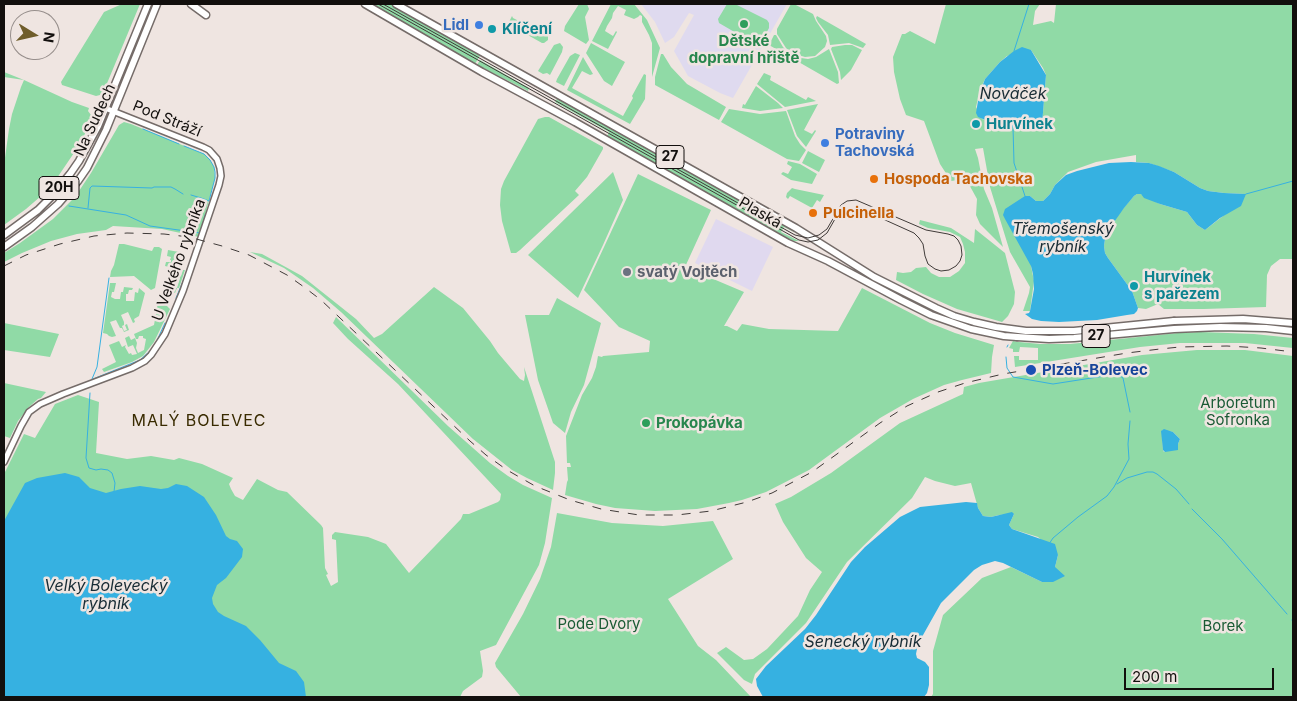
<!DOCTYPE html>
<meta charset="utf-8">
<style>
body{margin:0}
#map{position:relative;width:1297px;height:701px;overflow:hidden;background:#efe5e1;font-family:Inter,sans-serif}
canvas{display:block}
.frame{position:absolute;inset:0;border:5px solid #120f0d;pointer-events:none}
.north{position:absolute;left:10px;top:10px;width:50px;height:50px;box-sizing:border-box;background:#efe5e1;border:1px solid #978f8c;border-radius:50%;rotate:99deg;font-size:14px;font-weight:700;line-height:20px;text-align:center;color:#120f0d}
.north::after{content:'';display:block;margin:auto;width:18px;height:22px;background:#6f5d2b;clip-path:polygon(50% 0,100% 100%,50% 72%,0 100%)}
.scale{position:absolute;left:1124px;top:668px;width:150px;height:22px;box-sizing:border-box;border:2px solid #120f0d;border-top:0;padding-left:6px;font-size:15px;line-height:18px;white-space:nowrap;color:#120f0d;-webkit-text-stroke:4px #efe5e1;paint-order:stroke}
</style>
<div id="map">
<canvas width="1297" height="701"></canvas>
<div class="frame"></div>
<div class="north">N</div>
<div class="scale">200 m</div>
</div>
<script>
const g = document.querySelector('canvas').getContext('2d');
g.lineJoin = 'round';
function fillPath(path, color) { g.fillStyle = color; g.fill(path, 'evenodd'); }
const toPath = rows => new Path2D(rows.map(r => 'M' + r).join(''));
function stroke(path, color, width, dash) { g.strokeStyle = color; g.lineWidth = width; g.lineCap = dash ? 'butt' : 'round'; g.setLineDash(dash || []); g.stroke(path); }
function label(font, color, halo, rows, align = 'center') {
  g.font = font + ' Inter,sans-serif'; g.lineWidth = 5; g.setLineDash([]); g.textBaseline = 'middle'; g.strokeStyle = halo; g.fillStyle = color; for (const [text, x, y, turn = 0] of rows) {
    g.save(); g.translate(x, y); g.rotate((+turn || 0) * Math.PI / 180); g.textAlign = isNaN(turn) ? turn : align; if (halo) g.strokeText(text, 0, 0); g.fillText(text, 0, 0); g.restore();
  }
}
fillPath(toPath([
 [716,219,773,247,752,291,695,263]
]), '#e0d9ef');
fillPath(toPath([
 [641,4,787,4,733,98,720,93,688,76,674,51,694,15,689,13,674,37,665,43,655,22]
]), '#dfdaef');
fillPath(toPath([
 [122,4,140,4,103,93,100,95,96,96,62,85,61,82,104,12],
 [371,4,391,4,481,54,475,64],
 [579,4,587,4,589,9,585,17,589,40,586,44,564,31,565,26],
 [611,4,634,4,647,20,660,48,652,77,652,43,649,35,642,22,642,16,640,15,638,17,634,19,624,15,626,10,618,6,613,13,612,18,607,26,605,31,613,36,616,31,617,32,608,49,592,41],
 [727,4,735,4,767,20,769,23,769,28,761,43,759,44,755,44,719,23,718,19],
 [791,4,794,4,813,14,816,21,826,36,827,41,825,47,815,56,805,57,792,53,786,48,777,34,777,29],
 [946,4,1040,4,1035,11,1033,25,1051,21,1054,23,1056,4,1293,4,1293,259,1280,259,1271,266,1267,275,1266,307,1204,309,1164,309,1158,304,1146,309,1138,308,1132,291,1108,258,1105,253,1104,246,1105,239,1104,232,1107,227,1134,196,1137,194,1141,194,1160,204,1187,212,1197,225,1205,230,1227,213,1245,194,1224,193,1208,191,1200,188,1174,172,1149,163,1136,162,1136,155,1096,162,1068,172,1055,185,1050,194,1043,201,1036,201,1030,196,1031,266,1034,281,1030,311,1023,311,1029,293,1030,287,1010,252,990,187,983,148,975,149,978,158,984,189,992,208,1003,247,980,224,976,215,977,199,966,179,951,181,940,164,924,121,906,115,900,99,894,72,893,57,902,34,905,34,910,31,935,44],
 [1031,50,1043,68,1046,75,1042,125,1032,130,1008,126,982,119,976,107,980,90,985,79,1000,62,1007,56],
 [512,16,513,18,548,36,548,40,544,43,542,43,508,24],
 [817,16,866,44,863,48,849,43,830,45,828,35,818,22,816,18],
 [774,35,776,35,783,47,789,53,801,58,808,59,816,57,829,49,838,72,839,83,837,84,769,45],
 [560,43,563,47,562,52,550,75,547,73,543,74,538,71,554,45],
 [591,43,625,62,612,86,604,81,586,53],
 [845,45,852,45,862,50,851,70,841,80,840,72,831,49,832,47],
 [575,53,580,55,564,86,556,82,557,79,570,56],
 [663,54,671,67,687,84,726,107,719,120,655,85,655,77,661,54],
 [583,57,593,74,590,75,582,71,572,88,623,116,633,98,632,96,644,74,646,75,645,99,630,124,567,90],
 [480,60,529,88,528,91,477,65],
 [4,72,24,80,72,102,89,108,88,111,91,115,92,119,88,128,78,147,57,178,41,196,26,209,4,225,4,165,9,129,12,114,21,87,24,80,4,77],
 [764,73,771,76,770,80,806,100,808,97,816,101,785,107,757,84],
 [756,86,778,103,783,108,760,111,742,108,743,104,745,105],
 [558,97,797,233,800,235,784,227,781,232,799,241,793,241,607,137,609,132,555,102],
 [818,104,804,130,812,134,815,130,816,131,806,147,797,136,787,110],
 [729,109,760,114,786,111,795,136,800,144,806,150,799,161,787,159,721,122],
 [545,117,549,117,603,147,603,149,587,177,575,191,579,195,520,250,516,253,511,253,502,221,500,205,501,189,504,181,538,119],
 [124,122,131,124,204,154,210,160,214,167,215,178,199,237,162,229,113,226,106,230,77,234,51,241,22,253,4,262,4,253,20,243,53,219,75,197,91,173,119,125],
 [808,151,825,160,819,172,802,163],
 [788,161,800,164,817,174,812,184,791,180,781,174,783,172,788,174,792,167,787,164],
 [613,172,623,200,603,245,578,298,528,255],
 [638,174,711,210,685,267,744,292,724,326,727,326,737,331,742,324,769,329,838,331,862,288,930,323,955,333,994,345,992,357,991,373,962,380,944,385,913,399,880,418,809,470,766,492,742,500,729,503,697,509,655,511,615,508,596,504,565,495,567,482,568,480,567,467,571,467,570,463,567,463,566,436,582,395,592,378,596,367,598,356,602,357,603,356,649,352,650,341,619,327,584,290],
 [792,188,795,189,824,195,820,202,817,200,812,208,790,196,788,199,786,197,787,193],
 [920,220,951,228,974,243,975,229,1005,253,1015,292,1014,304,1008,316,1002,322,957,309,923,294,896,280,897,272,903,273,911,272,916,268,926,267,931,273,939,277,950,277,959,271,965,263,965,252,963,244,960,237,950,232,928,228,919,224],
 [119,244,124,244,152,251,154,247,159,247,162,249,155,288,151,290,134,276,110,277,111,271,114,265],
 [168,250,179,252,178,254,180,255,177,264,179,265,178,268,175,268,174,272,181,276,183,270,185,270,179,288,177,288,175,293,167,290,168,285,177,288,180,278,169,273,169,267,165,266,166,262,171,262,171,260,170,260,171,257,167,256],
 [250,252,262,254,302,276,356,319,374,338,382,334,434,287,463,308,490,341,498,353,520,379,524,381,525,375,524,367,555,462,555,473,553,490,527,478,512,470,473,439,341,312,313,288,284,268],
 [110,283,116,283,114,292,112,292,111,297,115,299,120,299,121,292,123,292,124,287,133,288,132,290,129,290,128,294,126,294,126,301,134,301,135,292,138,293,139,288,145,293,139,316,134,319,135,322,133,323,128,312,121,315,124,322,124,325,122,326,124,331,127,330,125,325,127,324,129,330,124,332,122,328,120,328,116,320,110,322,116,336,112,337,109,336,107,334,103,333],
 [557,298,601,323,584,385,571,412,565,433,553,423,538,380,525,315,549,315],
 [158,302,167,306,170,309,154,342,143,356,132,362,104,372,102,369,116,362,109,345,119,341,122,347,126,345,125,347,129,354,131,353,132,355,137,354,133,345,128,347,125,338,129,336,131,340,135,338,137,343,136,348,138,353,144,350,146,339,143,338,143,336,139,336,138,339,136,339,134,334,154,325],
 [336,317,448,426,490,463,508,476,523,485,552,498,545,543,539,565,496,645,480,651,483,671,482,677,463,691,460,697,269,697,4,579,4,474,24,434,35,438,55,404,78,395,99,402,96,453,127,459,151,456,174,460,179,458,202,464,233,478,229,484,231,489,235,496,243,500,257,479,278,490,287,492,321,525,323,528,325,568,328,574,326,575,331,586,338,582,336,540,332,539,332,535,335,532,368,537,386,544,409,573,461,519,463,514,469,514,498,502,500,500,501,494,398,384,348,339,333,323],
 [4,323,59,334,50,357,4,350],
 [1201,332,1254,334,1293,338,1293,348,1245,343,1180,343,1140,347,1015,367,1014,356,1019,356,1019,360,1038,360,1038,348,1020,347,1019,352,1013,352,1013,349,1009,348,1013,341,1019,342,1040,344,1070,344,1178,333],
 [1197,350,1245,350,1293,356,1293,697,931,697,933,694,933,651,943,615,982,578,1011,567,1042,582,1055,567,1058,555,1038,537,1012,529,1009,525,1014,514,999,515,991,517,983,516,978,508,971,483,955,486,935,481,925,477,912,498,847,562,806,623,755,674,752,684,744,680,717,653,726,647,744,660,753,659,767,649,798,616,810,590,822,572,806,558,783,522,775,504,791,497,831,473,900,423,963,394,964,387,979,383,1142,355],
 [1162,430,1173,432,1180,439,1178,444,1164,452,1163,450],
 [4,383,46,392,41,398,38,399,29,407,18,421,10,438,4,436],
 [557,513,612,523,663,526,713,521,733,559,668,599,698,646,716,660,751,697,521,697,496,667,495,663,523,614,540,579,551,547]
]), '#90daa6');
fillPath(toPath([
 [1022,47,1031,50,1046,75,1042,125,1038,128,1035,129,1013,127,988,121,978,117,976,113,979,95,985,79,1000,62,1014,51],
 [1131,162,1149,163,1159,166,1174,172,1200,188,1208,191,1224,193,1246,194,1241,206,1220,218,1205,230,1197,225,1187,212,1160,204,1144,198,1141,194,1137,194,1134,196,1124,208,1112,225,1107,227,1104,232,1105,239,1104,246,1105,253,1108,258,1132,291,1138,308,1137,311,1134,314,1127,315,1097,320,1059,322,1041,321,1032,319,1025,314,1029,313,1030,311,1034,289,1033,274,1031,266,1005,219,1003,215,1005,209,1025,196,1030,196,1036,201,1043,201,1050,194,1055,185,1066,175,1077,171,1109,163],
 [1164,429,1173,432,1180,439,1178,444,1178,450,1165,452,1163,450,1161,431],
 [65,473,79,477,90,488,106,493,121,489,140,486,161,489,168,488,176,484,187,486,204,497,216,515,226,536,230,539,237,541,243,549,242,557,226,578,217,585,212,598,213,604,218,612,224,616,246,626,260,640,279,663,296,671,304,682,306,697,4,697,4,521,25,483,37,478],
 [966,502,977,503,978,508,983,516,991,517,1012,512,1014,514,1009,525,1012,529,1055,544,1058,555,1055,567,1065,576,1053,582,1042,582,1003,563,995,561,982,565,974,570,941,603,918,644,916,654,917,658,925,662,929,667,929,685,927,693,924,697,763,697,757,686,756,679,766,666,805,629,816,615,851,562,865,547,900,517,920,507]
]), '#36b1e1');
stroke(toPath([
 [1014,51,1029,4],
 [1013,127,1014,163,1025,196],
 [143,129,179,144],
 [184,146,204,154,210,160,214,167,215,172,215,178,209,201,201,198,191,195],
 [1246,194,1293,181],
 [69,206,126,215,150,226,200,233],
 [88,208,90,188,92,186,152,188,154,187,171,187,175,189,183,194],
 [201,231,205,215],
 [176,298,189,267],
 [154,347,165,323],
 [1007,347,1008,345],
 [1006,357,1007,368,1013,377,1053,384,1117,374,1123,378,1130,412],
 [92,379,97,367,109,278],
 [93,379,140,360,151,350],
 [90,393,86,458,89,468,96,470,101,469,108,470,112,473,115,483,114,492],
 [1117,484,1127,478,1147,472,1153,472,1157,474,1176,489,1189,504],
 [1192,509,1222,539,1287,614],
 [1049,544,1053,538,1078,517,1107,496,1114,487,1129,459,1128,444,1130,421],
 [1292,620,1293,622]
]), '#36b1e1', 1);
const tertiary = toPath([
 [4,462,21,426,29,412,40,404,63,394,132,368,145,361,151,355,165,334,183,291,219,185,221,176,220,168,217,159,209,150,203,147,105,108]
]);
const primary = toPath([
 [191,4,206,15],
 [365,4,482,72,575,122,788,243,828,261,901,300,931,315,971,329,1004,336,1017,337],
 [396,4,796,228,874,277,936,308,954,316,974,322,996,327,1026,331,1074,331,1174,321],
 [4,235,38,210,50,198,70,174,79,161,98,126,148,4],
 [4,247,32,227,58,204,78,181,87,168,106,130,157,4]
]);
const trunk = toPath([
 [1174,321,1243,319,1293,323],
 [1017,337,1049,339,1074,338,1174,329,1220,327,1266,328,1293,331]
]);
stroke(tertiary, '#756c69', 8);
stroke(primary, '#756c69', 9);
stroke(trunk, '#756c69', 9);
stroke(tertiary, '#fff', 5);
stroke(primary, '#fff', 6);
stroke(trunk, '#fff', 6);
stroke(toPath([
 [378,4,799,240,808,242,818,240,827,233,835,219,840,213,847,210,857,209,863,210,914,233,919,238,923,244,925,256,928,264,935,269,941,271,949,270,956,266,960,261,962,255,961,246,958,240,954,236,948,234,926,230,856,200,847,201,841,205,827,229,819,235,808,238,795,235,383,4]
]), '#403b39', 1);
stroke(toPath([
 [4,266,26,255,60,244,94,236,127,233,164,234,189,237,222,246,249,255,287,275,304,287,321,300,470,441,486,455,507,470,535,486,570,500,601,509,639,515,677,515,711,511,747,502,772,493,812,472,880,423,907,406,938,392,965,383,1003,374,1127,353,1160,349,1180,347,1227,346,1261,348,1293,352]
]), '#403b39', 1, [9, 9]);
for (const [x, y, r, color] of [
 [744,24,5,"#2e9e5b"],
 [479,25,5,"#3f7fe0"],
 [492,29,5,"#0f9aa8"],
 [976,124,5,"#0f9aa8"],
 [825,143,5,"#3f7fe0"],
 [874,179,5,"#e8710a"],
 [813,213,5,"#e8710a"],
 [627,272,5,"#6b7280"],
 [1134,286,5,"#0f9aa8"],
 [1031,370,6,"#1a4fb4"],
 [646,423,5,"#2e9e5b"]
]) { const dot = new Path2D(); dot.arc(x, y, r, 0, 2 * Math.PI); g.fillStyle = color; g.fill(dot); stroke(dot, '#efe5e1', 2); }
for (const [x, y, w] of [
 [670,157,28],
 [59,188,40],
 [1096,336,28]
]) { const box = new Path2D(); box.roundRect(x - w / 2, y - 11.5, w, 23, 4); g.fillStyle = '#efe5e1'; g.fill(box); stroke(box, '#120f0d', 1); }
label('bold 14px', '#120f0d', null, [
 ["27",670,157],
 ["20H",59,188],
 ["27",1096,336]
]);
label('bold 15px', '#366cbe', '#efe5e1', [
 ["Lidl",469,25],
 ["Potraviny",835,134,"left"],
 ["Tachovská",835,151,"left"]
], 'right');
label('bold 15px', '#0d838f', '#efe5e1', [
 ["Klíčení",502,29],
 ["Hurvínek",986,124],
 ["Hurvínek",1144,277],
 ["s pařezem",1144,294]
], 'left');
label('bold 15px', '#27864d', '#efe5e1', [
 ["Dětské",744,41],
 ["dopravní hřiště",744,58],
 ["Prokopávka",656,423,"left"]
]);
label('15px', '#120f0d', '#efe5e1', [
 ["Pod Stráží",167,119,22],
 ["Na Sudech",95,120,-65],
 ["Plaská",760,213,30],
 ["U Velkého rybníka",179,260,-70]
]);
label('bold 15px', '#c56008', '#efe5e1', [
 ["Hospoda Tachovska",884,179],
 ["Pulcinella",823,213]
], 'left');
label('bold 15px', '#5b616d', '#efe5e1', [
 ["svatý Vojtěch",637,272]
], 'left');
label('bold 15px', '#164399', '#efe5e1', [
 ["Plzeň-Bolevec",1042,370]
], 'left');
label('15px', '#195b34', '#efe5e1', [
 ["Arboretum",1238,403],
 ["Sofronka",1238,420],
 ["Pode Dvory",599,624],
 ["Borek",1223,626]
]);
label('italic 16px', '#182c35', '#efe5e1', [
 ["Nováček",1013,94],
 ["Třemošenský",1063,229],
 ["rybník",1063,247],
 ["Velký Bolevecký",106,586],
 ["rybník",106,604],
 ["Senecký rybník",863,642]
]);
g.letterSpacing = '1px';
label('16px', '#392b01', '#efe5e1', [
 ["MALÝ BOLEVEC",199,421]
]);
g.letterSpacing = '0px';
</script>
